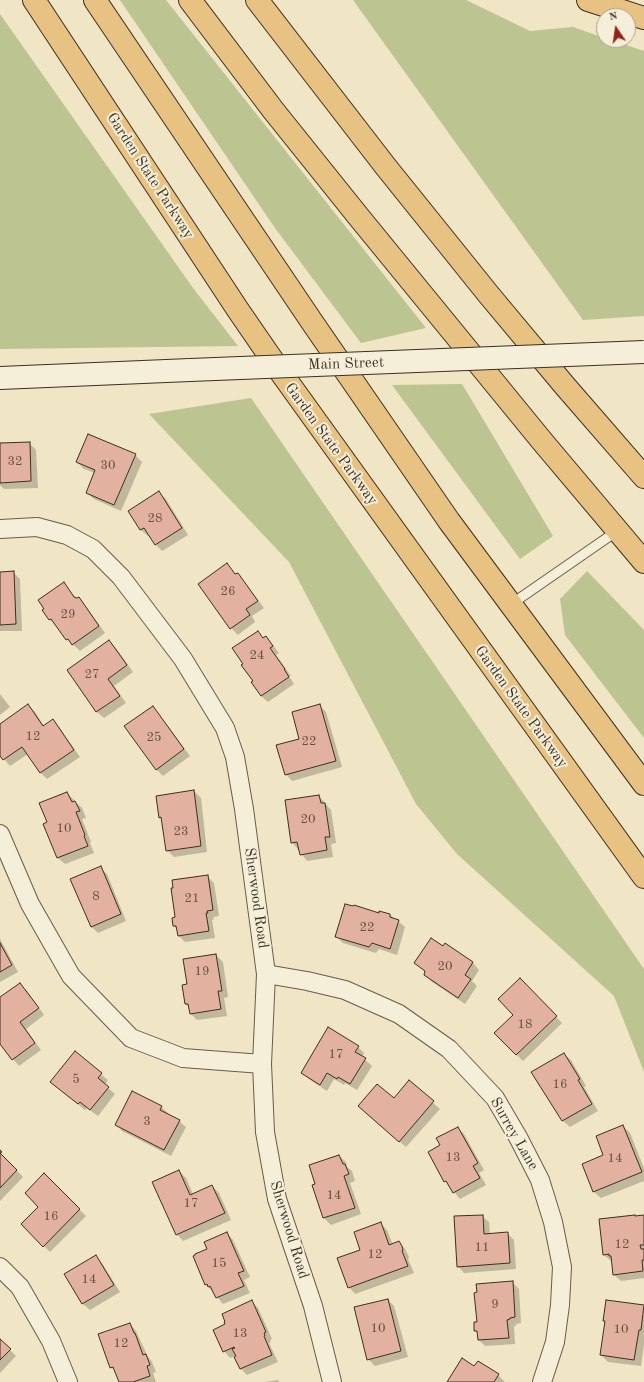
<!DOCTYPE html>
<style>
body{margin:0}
#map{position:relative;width:644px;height:1382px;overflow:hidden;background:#f0e5c4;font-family:"Old Standard TT",serif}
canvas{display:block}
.north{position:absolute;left:596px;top:8px;width:40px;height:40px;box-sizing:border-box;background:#f5eed9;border:1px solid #aba28f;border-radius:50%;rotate:347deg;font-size:11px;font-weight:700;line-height:16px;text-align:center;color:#3d2f21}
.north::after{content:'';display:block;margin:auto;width:14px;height:18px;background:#8f2418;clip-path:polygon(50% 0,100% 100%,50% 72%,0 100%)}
</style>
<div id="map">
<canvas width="644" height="1382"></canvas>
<div class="north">N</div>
</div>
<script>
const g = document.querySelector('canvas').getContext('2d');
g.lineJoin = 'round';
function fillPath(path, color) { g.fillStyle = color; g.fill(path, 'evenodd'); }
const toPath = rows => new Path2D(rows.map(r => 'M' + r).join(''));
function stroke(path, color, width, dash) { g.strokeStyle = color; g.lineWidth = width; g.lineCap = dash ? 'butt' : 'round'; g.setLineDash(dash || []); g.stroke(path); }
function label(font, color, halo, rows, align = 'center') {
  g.font = font + ' "Old Standard TT",serif'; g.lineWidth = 4; g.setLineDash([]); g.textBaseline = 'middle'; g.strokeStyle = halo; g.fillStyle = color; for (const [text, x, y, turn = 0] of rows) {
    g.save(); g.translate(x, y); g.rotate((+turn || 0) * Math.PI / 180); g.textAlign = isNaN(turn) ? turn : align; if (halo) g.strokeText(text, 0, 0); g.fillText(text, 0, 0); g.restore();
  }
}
fillPath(toPath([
 [120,0,166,0,426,328,361,343,275,228],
 [353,0,466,0,530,31,573,27,604,38,604,40,611,40,644,51,644,316,583,320],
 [0,14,193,288,238,346,0,349],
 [462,384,553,536,520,559,392,385],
 [251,398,644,969,644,1072,614,996,457,854,416,804,289,562,149,414],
 [587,571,644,630,644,738,565,635,560,599]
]), '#bcc492');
fillPath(toPath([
 [29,443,36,450,38,488,4,489,0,485,0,444],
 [135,455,142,462,121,511,94,499,87,493,95,473,84,469,77,462],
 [159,493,166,499,188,535,162,551,156,545,150,535,148,536,141,530,129,511],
 [227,565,236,575,237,574,244,581,264,608,252,616,255,622,238,635,231,628],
 [13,572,20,579,22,631,0,631,0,573],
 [64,584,77,599,79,598,85,605,105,633,80,651,67,639,43,611],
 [257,632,264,639,266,637,272,644,279,653,276,655,291,676,289,676,294,684,268,702,261,696,252,683,254,681,244,664],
 [109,641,116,648,133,672,114,686,126,703,104,718,97,712,68,670],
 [0,694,10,707,0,715],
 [28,705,35,712,44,726,53,720,59,727,80,757,47,779,41,773,28,754,10,766,0,754,0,725],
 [320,706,326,712,342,767,292,781,286,774,300,739],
 [153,707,159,714,190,756,163,776,156,769],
 [194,791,201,798,207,852,174,857,167,850,162,820,160,817],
 [67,793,82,808,86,818,82,819,91,842,90,843,94,853,65,864,58,858,44,824,48,823],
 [319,796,331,810,336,843,331,844,333,857,307,861,292,842],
 [100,868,107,874,126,921,98,933,91,926],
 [207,876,214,883,219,916,213,917,214,919,212,920,215,938,185,942,178,935,177,929,174,926,176,918],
 [379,914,390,915,405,927,397,955,379,949,376,953,343,943,336,936],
 [0,939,18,972,0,982],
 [445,945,473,963,479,970,472,981,477,986,465,1004,432,982,425,975,427,973,415,963,444,947],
 [216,955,223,962,228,997,224,998,227,1016,197,1020,190,1013,189,1007,186,1004,188,985],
 [520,980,562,1023,523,1061,495,1033,514,1015],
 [20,984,27,991,44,1015,26,1029,41,1050,19,1066,13,1059,0,1042,0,999],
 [358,1047,364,1053,362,1057,372,1066,357,1090,345,1083,344,1085,334,1079,327,1091,309,1079,302,1073],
 [75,1053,108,1080,104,1085,115,1094,98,1116,87,1108,85,1110,58,1088],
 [564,1054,571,1060,586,1086,584,1087,598,1111,570,1127,563,1121,532,1072],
 [409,1082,440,1109,406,1147,366,1113,394,1100],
 [161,1107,168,1113,167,1115,179,1121,186,1127,171,1156,122,1131,116,1124],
 [623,1126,630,1133,644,1168,644,1181,601,1198,594,1192,583,1164,605,1155],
 [457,1128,464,1134,484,1170,479,1173,486,1185,460,1199,445,1181,441,1145],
 [0,1153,23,1177,0,1201],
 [339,1156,346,1162,347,1167,352,1171,355,1181,350,1183,361,1214,331,1225,324,1218,313,1186],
 [179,1171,186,1178,193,1194,212,1186,219,1193,231,1220,183,1241,177,1234],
 [44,1175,86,1216,50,1252,22,1224,39,1207],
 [482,1216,489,1222,490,1234,507,1233,514,1240,516,1269,464,1273,458,1266],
 [644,1216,644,1278,621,1281,614,1275,612,1261,611,1261,604,1255],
 [381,1224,387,1230,393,1245,399,1243,405,1249,409,1257,408,1259,414,1273,355,1294,349,1287,361,1251],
 [227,1233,233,1240,250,1277,244,1280,250,1293,223,1304,206,1284,209,1249],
 [95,1256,102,1263,120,1292,90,1310,83,1304,65,1274],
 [512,1282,519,1289,521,1323,516,1324,516,1326,514,1326,515,1344,485,1346,478,1339,478,1333,475,1330,478,1323],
 [388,1300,394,1306,408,1357,375,1366,368,1359],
 [607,1301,644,1306,644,1344,641,1366,608,1362,601,1355,606,1322,604,1320],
 [252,1302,258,1308,272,1339,270,1340,271,1342,269,1343,278,1362,247,1375,241,1369,235,1356,230,1358,224,1351,226,1325],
 [130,1324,136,1331,148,1357,152,1362,156,1372,153,1373,156,1382,120,1382,117,1373,111,1367],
 [0,1340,16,1356,0,1373],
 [478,1362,498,1375,505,1382,448,1382,475,1367],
 [278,1380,279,1382,265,1382]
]), '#0003');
const building = toPath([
 [88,434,136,454,114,505,86,493,95,470,76,462,88,434],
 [30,442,31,481,0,483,0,443,30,442],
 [159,491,182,528,155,545,144,528,140,530,128,511,159,491],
 [227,563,235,574,238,573,258,601,246,609,250,615,230,629,198,584,227,563],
 [14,571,16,624,0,625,0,572,14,571],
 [64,582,74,597,77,598,79,597,99,626,72,645,68,639,66,640,51,619,49,620,42,610,44,609,38,600,64,582],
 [258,631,263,638,266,636,273,646,270,648,285,669,284,669,289,677,261,696,251,682,253,681,241,665,243,664,232,648,258,631],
 [109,640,127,665,108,679,120,696,96,712,67,670,109,640],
 [28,704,43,726,53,719,74,750,40,773,22,747,3,760,0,756,0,724,28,704],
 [320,704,336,761,285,775,276,745,299,739,292,712,320,704],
 [153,706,184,749,156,770,124,726,153,706],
 [194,790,201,846,166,851,161,817,159,818,156,796,194,790],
 [67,792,72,802,75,801,80,811,76,812,85,835,84,836,88,846,57,858,43,824,47,822,39,803,67,792],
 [319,795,321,803,325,803,330,837,325,837,327,850,300,855,297,842,291,843,285,800,319,795],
 [101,866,121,914,91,927,70,879,101,866],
 [208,875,213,910,207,911,208,913,206,913,209,931,178,936,176,926,173,926,172,918,175,917,171,888,173,888,172,880,208,875],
 [345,904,353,906,354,905,379,913,379,911,390,914,390,917,399,920,390,949,372,943,369,947,335,937,345,904],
 [431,938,443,946,445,943,473,962,465,975,471,979,458,998,424,975,425,971,414,963,431,938],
 [0,943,12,965,0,972,0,943],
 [216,954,222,991,218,991,221,1009,190,1014,188,1004,185,1004,182,985,187,984,183,959,216,954],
 [520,978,557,1016,516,1055,494,1033,513,1015,498,999,520,978],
 [20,983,39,1008,20,1022,35,1043,12,1060,0,1044,0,997,20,983],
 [328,1027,359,1046,355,1052,366,1058,350,1084,338,1077,337,1079,327,1073,320,1085,301,1073,328,1027],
 [75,1051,102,1073,98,1078,109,1087,90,1110,80,1102,78,1104,50,1082,75,1051],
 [564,1053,580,1079,578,1080,592,1104,562,1121,531,1072,564,1053],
 [409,1080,434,1101,399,1142,358,1106,377,1084,394,1098,409,1080],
 [132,1091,162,1106,160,1110,180,1120,164,1150,115,1125,132,1091],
 [623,1125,642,1172,593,1192,582,1164,603,1155,596,1136,623,1125],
 [458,1127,478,1163,473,1166,480,1178,453,1193,446,1181,444,1182,428,1152,440,1145,436,1138,458,1127],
 [0,1150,2,1152,0,1153,17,1170,0,1188,0,1150],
 [339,1155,343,1164,345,1164,349,1174,344,1176,355,1208,323,1218,312,1185,315,1184,309,1165,339,1155],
 [179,1170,190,1195,212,1185,225,1213,176,1235,152,1182,179,1170],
 [44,1173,80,1209,43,1247,21,1224,38,1207,25,1193,44,1173],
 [483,1215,484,1234,508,1232,510,1263,457,1267,454,1216,483,1215],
 [635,1215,635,1216,644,1215,644,1245,640,1245,641,1249,644,1249,644,1260,642,1260,643,1271,613,1275,611,1256,609,1256,609,1254,603,1255,599,1219,635,1215],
 [381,1222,389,1245,399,1241,402,1246,403,1250,402,1251,408,1266,348,1288,337,1258,360,1250,354,1232,381,1222],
 [227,1232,244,1271,238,1273,244,1286,216,1298,210,1286,208,1287,207,1284,205,1285,193,1256,195,1255,195,1254,207,1249,204,1242,227,1232],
 [96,1255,114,1285,82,1304,64,1274,96,1255],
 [513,1281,515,1317,510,1318,510,1319,507,1320,509,1338,478,1340,477,1331,474,1331,474,1322,477,1322,474,1293,477,1292,476,1284,513,1281],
 [388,1299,401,1351,367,1360,354,1307,388,1299],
 [252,1300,266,1332,264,1333,265,1335,264,1336,272,1355,240,1369,234,1357,236,1356,232,1349,235,1348,234,1347,223,1352,213,1330,225,1324,224,1322,225,1322,222,1314,252,1300],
 [606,1300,644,1305,641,1330,639,1330,634,1360,600,1355,605,1321,603,1321,606,1300],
 [130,1323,134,1333,135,1333,143,1355,146,1354,150,1365,147,1366,150,1376,133,1382,119,1382,113,1367,110,1368,98,1334,130,1323],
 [0,1339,11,1349,0,1360,0,1339],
 [462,1358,474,1366,478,1361,499,1374,494,1382,447,1382,462,1358]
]);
fillPath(building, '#e3b19f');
stroke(building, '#3d2f21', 1);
const lane = toPath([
 [510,605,617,531]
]);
const street = toPath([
 [0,529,37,527,67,535,93,549,121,577,183,659,225,728,235,757,244,809,266,974,262,1064,265,1132,277,1199,313,1306,332,1382],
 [0,834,30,904,71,976,131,1038,183,1058,262,1064],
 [266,974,307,981,345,990,399,1014,449,1049,495,1098,519,1139,540,1180,553,1222,562,1267,560,1305,555,1342,542,1382],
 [0,1267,20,1287,51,1341,68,1382]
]);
const secondary = toPath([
 [0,378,190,370]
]);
const highway = toPath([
 [34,0,238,310,282,374,644,877],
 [95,0,312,322,449,521,644,784],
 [190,0,273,110,358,216,542,441,644,562],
 [257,0,386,167,489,295,565,386,644,477],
 [588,0,644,18]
]);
stroke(lane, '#6a5c4a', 11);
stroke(street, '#6a5c4a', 20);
stroke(secondary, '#3d2f21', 24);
stroke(highway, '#3d2f21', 24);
stroke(lane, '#f5eed9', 9);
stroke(street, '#f5eed9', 18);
stroke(secondary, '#f5eed9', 22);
stroke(highway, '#e8c282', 22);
const secondaryBridge = toPath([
 [190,370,644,352]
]);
stroke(secondaryBridge, '#3d2f21', 24, []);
stroke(secondaryBridge, '#f5eed9', 22);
label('13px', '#665040', null, [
 ["32",15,462],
 ["30",108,466],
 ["28",155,519],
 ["26",228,592],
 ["29",68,615],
 ["24",257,656],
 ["27",92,675],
 ["12",33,737],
 ["25",154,738],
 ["22",309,742],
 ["20",308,820],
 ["10",64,829],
 ["23",181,832],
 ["8",96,897],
 ["21",192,899],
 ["22",367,928],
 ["20",445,967],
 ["19",202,972],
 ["18",525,1025],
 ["17",336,1055],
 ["5",76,1080],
 ["16",560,1085],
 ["3",147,1122],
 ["13",453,1158],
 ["14",615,1159],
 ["14",334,1196],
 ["17",191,1204],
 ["16",51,1217],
 ["12",622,1245],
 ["11",482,1248],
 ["12",375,1255],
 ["15",219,1264],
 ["14",89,1280],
 ["9",495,1305],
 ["10",378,1329],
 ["10",621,1330],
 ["13",240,1334],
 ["12",121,1344]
]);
label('15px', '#3d2f21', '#f5eed9', [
 ["Garden State Parkway",150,176,57],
 ["Main Street",346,364,-2],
 ["Garden State Parkway",331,444,54],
 ["Garden State Parkway",521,707,54],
 ["Sherwood Road",256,898,82],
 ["Surrey Lane",514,1134,60],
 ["Sherwood Road",289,1230,73]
]);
</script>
